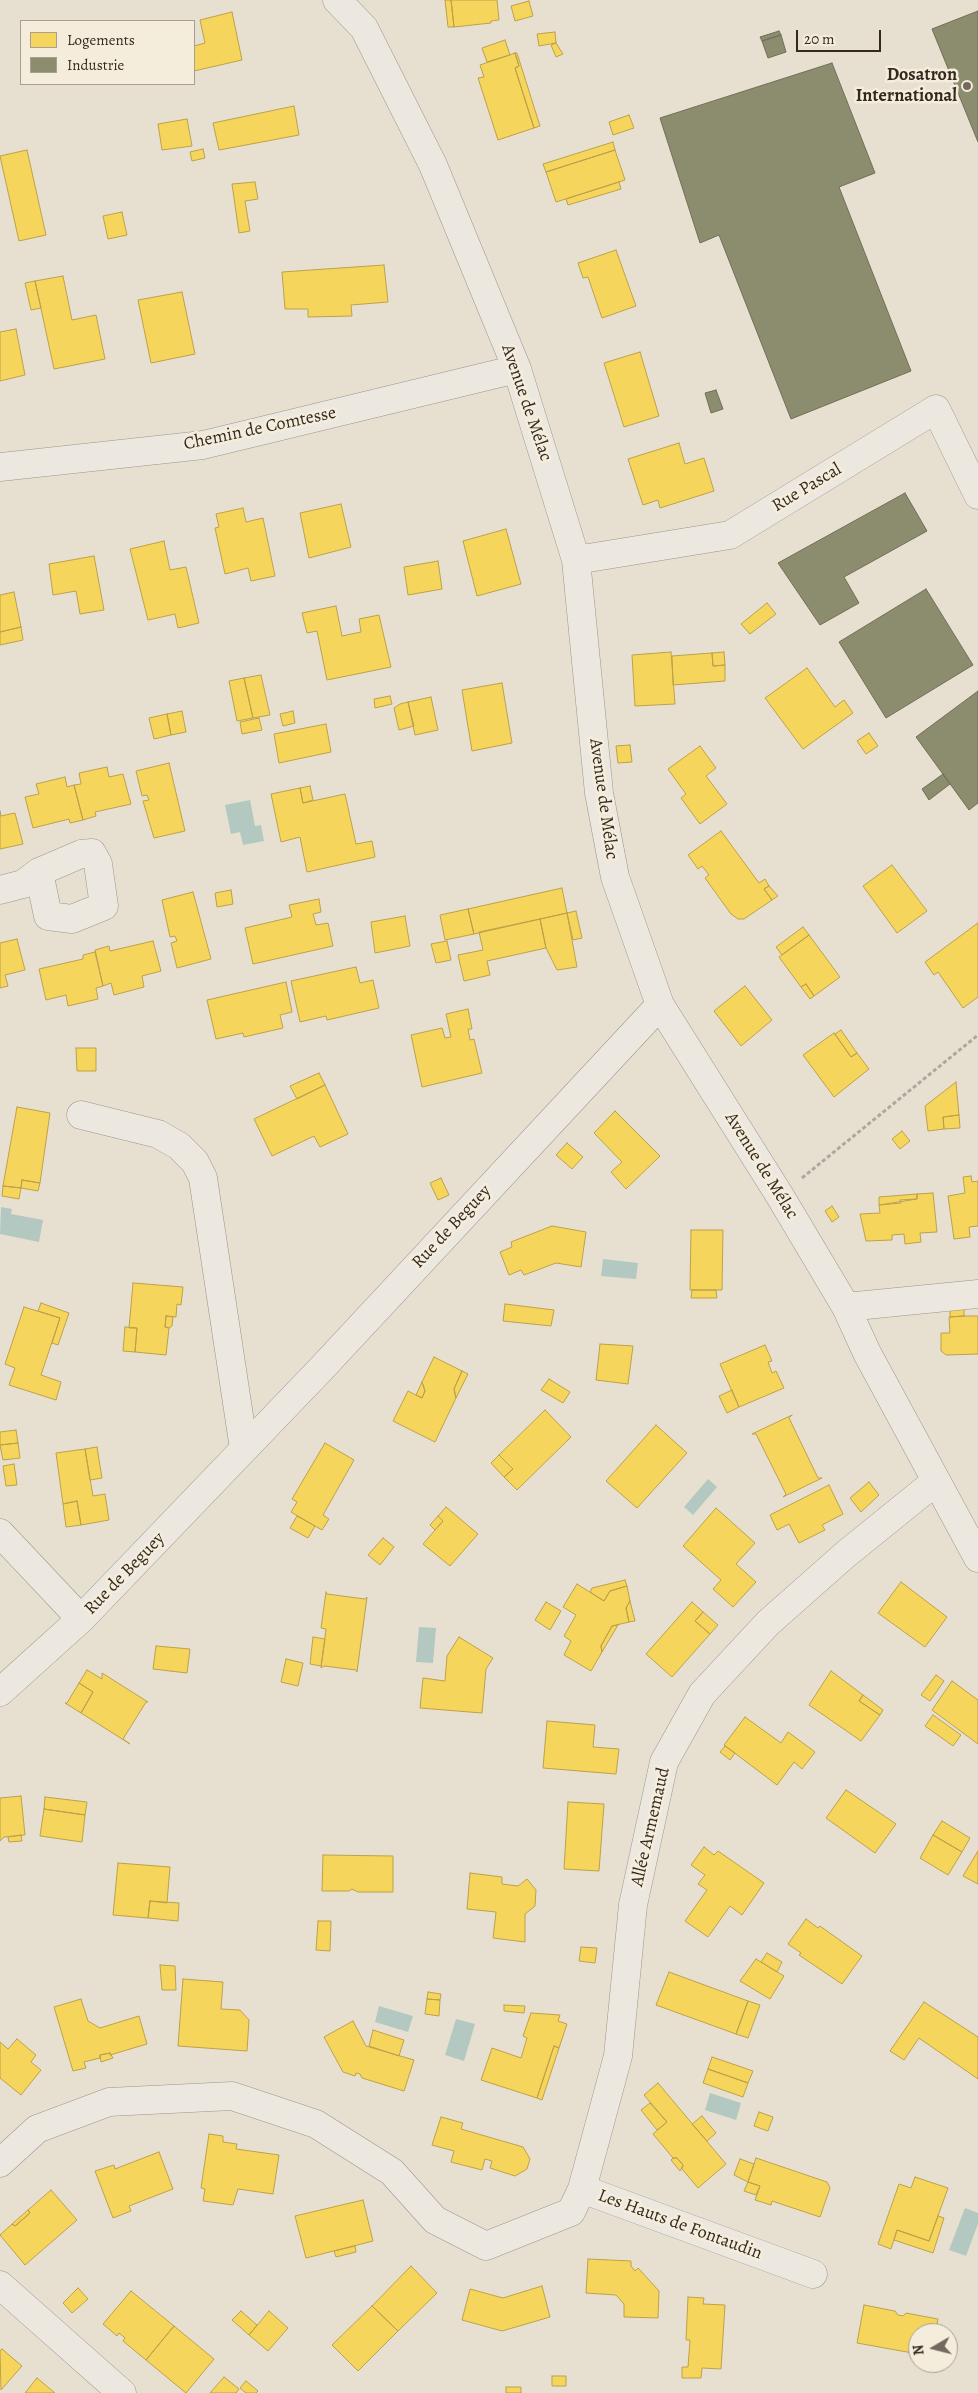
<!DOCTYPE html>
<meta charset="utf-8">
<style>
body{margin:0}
#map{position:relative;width:978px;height:2393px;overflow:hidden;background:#e7e0d0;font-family:Alegreya,serif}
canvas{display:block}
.legend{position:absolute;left:20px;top:20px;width:175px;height:65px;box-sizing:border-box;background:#f5eddb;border:1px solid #a89f91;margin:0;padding:6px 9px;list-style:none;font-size:15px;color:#342921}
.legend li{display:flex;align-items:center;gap:10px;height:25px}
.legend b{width:25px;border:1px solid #a89f91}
.north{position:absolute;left:908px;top:2323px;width:50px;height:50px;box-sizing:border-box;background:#f5eddb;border:1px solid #a89f91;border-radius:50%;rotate:262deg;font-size:14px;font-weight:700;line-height:20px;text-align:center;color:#342921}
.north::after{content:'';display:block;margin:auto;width:18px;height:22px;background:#73695e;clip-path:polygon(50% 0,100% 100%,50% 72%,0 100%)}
.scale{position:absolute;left:796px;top:30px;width:85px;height:22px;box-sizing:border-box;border:2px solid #342921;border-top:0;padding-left:6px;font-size:15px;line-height:18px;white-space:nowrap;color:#342921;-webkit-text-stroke:4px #f5eddb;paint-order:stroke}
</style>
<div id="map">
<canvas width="978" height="2393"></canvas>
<ul class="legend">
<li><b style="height:14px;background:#f6d55c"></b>Logements</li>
<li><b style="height:14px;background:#8c8c6e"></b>Industrie</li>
</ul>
<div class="north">N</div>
<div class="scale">20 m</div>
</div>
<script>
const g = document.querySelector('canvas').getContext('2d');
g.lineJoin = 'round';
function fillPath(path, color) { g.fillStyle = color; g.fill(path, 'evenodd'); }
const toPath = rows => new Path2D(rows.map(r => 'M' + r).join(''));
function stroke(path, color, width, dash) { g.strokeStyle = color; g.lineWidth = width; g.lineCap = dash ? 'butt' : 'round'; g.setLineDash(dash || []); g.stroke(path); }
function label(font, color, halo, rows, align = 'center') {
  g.font = font + ' Alegreya,serif'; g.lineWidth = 5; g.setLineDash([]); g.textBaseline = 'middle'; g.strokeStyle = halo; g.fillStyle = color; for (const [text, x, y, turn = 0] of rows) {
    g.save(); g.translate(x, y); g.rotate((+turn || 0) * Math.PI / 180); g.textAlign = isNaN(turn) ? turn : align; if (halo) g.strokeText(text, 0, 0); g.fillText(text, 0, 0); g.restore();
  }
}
fillPath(toPath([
 [250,800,255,826,261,825,264,841,243,845,240,832,231,834,225,805],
 [1,1207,12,1209,11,1214,43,1220,39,1242,0,1234],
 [603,1259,638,1263,636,1279,601,1276],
 [708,1479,717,1487,693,1515,684,1507],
 [419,1627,436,1628,433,1663,416,1662],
 [379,2006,413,2016,408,2032,375,2022],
 [456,2019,475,2024,464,2061,445,2055],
 [710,2093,741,2103,736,2120,705,2110],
 [965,2208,978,2213,978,2224,966,2256,949,2250]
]), '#b2c8c1');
const homes = toPath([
 [445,0,451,0,454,27,448,27,445,0],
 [451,0,497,0,499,20,491,21,491,23,454,27,451,0],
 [529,1,533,16,515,21,511,6,529,1],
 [232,12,242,60,194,71,194,46,205,43,200,20,232,12],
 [555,32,556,43,539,46,537,34,555,32],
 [505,40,510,55,487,62,482,48,505,40],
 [556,43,563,54,556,57,551,45,556,43],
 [515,53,517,53,540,126,534,128,515,68,519,66,515,53],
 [515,53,519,66,515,68,534,128,498,140,478,78,484,77,480,65,515,53],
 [294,106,299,135,219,150,213,123,294,106],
 [629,115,634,128,613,135,609,122,629,115],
 [187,119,192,146,162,150,158,124,187,119],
 [613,142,615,150,546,172,543,164,613,142],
 [203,149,205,158,192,161,190,152,203,149],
 [27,150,46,235,19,241,0,156,27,150],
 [615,150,625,180,556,202,546,172,615,150],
 [255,182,258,199,245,201,250,231,239,233,232,184,255,182],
 [619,182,621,189,568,205,566,199,619,182],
 [122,212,127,235,108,239,103,216,122,212],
 [616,250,636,306,602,318,588,277,583,278,578,263,616,250],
 [384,265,388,302,351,305,352,316,308,317,308,309,285,309,282,272,384,265],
 [63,276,72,320,96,315,105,359,54,369,35,281,63,276],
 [35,281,41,308,31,310,25,283,35,281],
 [182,292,195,354,151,363,138,300,182,292],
 [16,329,25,375,0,381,0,332,16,329],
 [640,352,659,416,624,427,604,363,640,352],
 [679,443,685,464,704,458,714,491,660,508,658,500,643,505,628,459,679,443],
 [341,504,351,547,309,558,300,513,341,504],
 [243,508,246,522,263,518,275,576,251,581,248,568,225,574,215,528,219,527,216,514,243,508],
 [506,529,521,584,477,596,463,541,506,529],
 [164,541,170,570,186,567,199,623,178,628,175,614,148,620,130,549,164,541],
 [94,556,104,610,80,614,76,591,53,595,49,564,94,556],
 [438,561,442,589,408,595,404,567,438,561],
 [14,592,21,627,0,632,0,595,14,592],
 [767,603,776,614,750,634,741,624,767,603],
 [336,606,342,636,361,632,359,619,379,615,391,667,327,680,317,631,307,633,302,613,336,606],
 [21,627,23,640,0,645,0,632,21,627],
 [671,652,675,704,635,706,632,655,671,652],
 [724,652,725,665,713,666,712,653,724,652],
 [712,653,713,666,725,665,725,681,673,685,672,656,712,653],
 [807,668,835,707,844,700,853,713,803,749,765,698,807,668],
 [261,675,270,715,253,718,244,678,261,675],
 [244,678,253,718,237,721,229,681,244,678],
 [502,683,512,743,472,751,462,690,502,683],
 [390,696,392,704,375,708,374,699,390,696],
 [431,697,438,730,415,735,408,702,431,697],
 [408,702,414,726,399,730,394,708,400,704,408,702],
 [182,711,186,732,171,735,167,714,182,711],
 [293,711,295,723,283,726,280,714,293,711],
 [167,714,171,735,154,739,149,718,167,714],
 [259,718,262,730,242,734,240,722,259,718],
 [326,724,331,752,279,763,274,734,326,724],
 [869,733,878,746,866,754,857,741,869,733],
 [630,745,632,762,618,763,616,746,630,745],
 [700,746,716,768,706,776,727,804,700,824,681,798,686,794,668,769,700,746],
 [169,763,185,831,154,838,143,801,149,800,147,795,142,796,136,771,169,763],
 [107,767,109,777,123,774,131,804,95,812,96,816,83,820,74,785,81,784,79,773,107,767],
 [65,777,67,787,74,785,83,820,70,823,69,819,33,828,25,797,39,794,36,784,65,777],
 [310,786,313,800,303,803,300,788,310,786],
 [300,788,303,803,345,794,356,844,372,841,375,857,307,872,300,837,281,842,271,794,300,788],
 [0,811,1,816,15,813,23,844,0,849,0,811],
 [721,831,759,883,765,879,769,886,764,889,772,900,744,919,738,919,731,914,705,878,709,875,702,866,698,869,688,855,721,831],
 [892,865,927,911,897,933,863,886,892,865],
 [769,886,778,896,772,900,764,889,769,886],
 [562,888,567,913,474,934,468,909,562,888],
 [231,890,233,904,217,907,215,893,231,890],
 [193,892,211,959,177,968,171,943,177,941,175,936,170,937,162,900,193,892],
 [319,899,321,912,313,914,316,925,328,923,333,946,253,964,245,928,292,917,289,905,319,899],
 [468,909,474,934,445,940,440,915,468,909],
 [576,911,582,938,573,940,567,913,576,911],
 [567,913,577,967,557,970,546,948,540,919,567,913],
 [405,916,410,946,375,953,371,922,405,916],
 [540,919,546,948,487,961,490,975,464,981,458,955,483,950,479,932,540,919],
 [978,923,978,997,963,1008,938,972,934,975,925,962,978,923],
 [803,927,809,935,782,955,776,947,803,927],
 [809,935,840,977,814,996,806,984,801,987,779,957,809,935],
 [17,939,25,970,5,975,8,986,0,988,0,943,17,939],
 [153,941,161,971,142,976,144,987,114,995,111,983,103,986,95,950,109,946,110,951,153,941],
 [447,941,451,960,436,963,431,944,447,941],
 [95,952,103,986,96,988,98,999,68,1006,66,995,46,1000,39,969,83,959,83,955,95,952],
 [356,967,360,983,373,980,379,1008,327,1020,326,1016,300,1022,291,981,356,967],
 [286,982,292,1012,280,1015,283,1028,244,1037,243,1033,216,1039,207,1000,286,982],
 [806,984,814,996,810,999,801,987,806,984],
 [745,986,772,1020,741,1046,714,1011,745,986],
 [468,1009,472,1029,468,1029,470,1040,474,1039,482,1073,422,1087,411,1035,442,1028,445,1038,451,1037,446,1014,468,1009],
 [841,1030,857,1053,851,1057,835,1034,841,1030],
 [834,1033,851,1057,857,1053,869,1069,834,1097,803,1055,834,1033],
 [76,1048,96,1048,96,1071,77,1071,76,1048],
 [319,1073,325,1085,297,1099,290,1086,319,1073],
 [956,1082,959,1115,943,1117,944,1129,928,1131,925,1106,956,1082],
 [325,1085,348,1134,320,1147,314,1136,272,1156,254,1119,325,1085],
 [17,1107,50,1113,40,1183,22,1180,21,1188,3,1186,17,1107],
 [615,1111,660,1156,626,1189,611,1172,622,1162,594,1133,615,1111],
 [959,1115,960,1128,944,1129,943,1117,959,1115],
 [902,1131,910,1141,900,1149,892,1139,902,1131],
 [567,1143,583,1157,572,1169,556,1155,567,1143],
 [971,1176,972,1182,978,1181,978,1226,969,1227,970,1237,954,1239,948,1196,965,1193,963,1177,971,1176],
 [441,1178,449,1195,438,1200,430,1183,441,1178],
 [22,1180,40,1183,38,1191,21,1188,22,1180],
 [3,1186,21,1188,19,1199,2,1196,3,1186],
 [933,1193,937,1232,920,1233,921,1242,905,1244,904,1234,892,1235,892,1240,866,1241,860,1214,880,1213,879,1205,901,1203,900,1200,917,1199,917,1194,933,1193],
 [917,1194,917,1199,879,1205,879,1197,917,1194],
 [832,1206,839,1217,832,1222,825,1211,832,1206],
 [552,1226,586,1232,581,1267,556,1263,524,1275,521,1270,509,1275,500,1252,512,1247,511,1242,552,1226],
 [691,1230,723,1230,722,1290,690,1290,691,1230],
 [133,1283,183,1287,181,1305,177,1304,176,1317,166,1316,165,1327,169,1328,166,1355,135,1352,137,1328,129,1328,133,1283],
 [692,1290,716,1290,717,1298,691,1298,692,1290],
 [41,1303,69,1313,58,1345,52,1343,60,1318,38,1311,41,1303],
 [505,1304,554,1310,551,1326,503,1321,505,1304],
 [24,1307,60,1318,41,1375,61,1382,56,1400,9,1385,15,1368,5,1364,24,1307],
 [964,1307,964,1316,950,1317,950,1308,964,1307],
 [166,1316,173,1317,172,1326,169,1328,165,1327,166,1316],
 [964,1316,978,1316,978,1354,946,1355,941,1351,941,1333,950,1333,949,1317,964,1316],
 [125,1327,137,1328,135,1352,123,1351,125,1327],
 [600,1344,633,1346,628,1384,596,1380,600,1344],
 [765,1345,772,1361,768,1362,772,1373,776,1371,784,1388,739,1407,720,1364,765,1345],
 [434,1357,462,1371,454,1389,456,1398,435,1442,393,1421,408,1391,422,1398,425,1391,422,1382,434,1357],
 [462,1371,468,1374,456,1398,454,1389,462,1371],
 [549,1379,570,1392,563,1403,541,1390,549,1379],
 [422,1382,425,1391,422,1398,416,1395,422,1382],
 [732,1390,739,1407,727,1413,719,1396,732,1390],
 [545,1410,571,1437,517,1490,504,1477,513,1469,499,1455,545,1410],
 [792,1415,789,1418,818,1478,822,1478,783,1497,786,1494,756,1434,752,1434,792,1415],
 [656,1425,687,1453,637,1508,606,1481,656,1425],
 [16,1430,18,1443,0,1445,0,1432,16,1430],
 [18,1443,20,1458,3,1460,0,1445,18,1443],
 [325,1443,354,1460,323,1515,329,1519,322,1530,291,1512,297,1502,292,1499,325,1443],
 [97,1447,102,1478,90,1480,85,1449,97,1447],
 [85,1449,93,1496,105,1494,109,1520,81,1525,77,1501,63,1504,56,1453,85,1449],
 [499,1455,513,1469,504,1477,491,1463,499,1455],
 [14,1464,17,1485,6,1486,3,1466,14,1464],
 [869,1482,879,1495,861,1512,850,1498,869,1482],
 [829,1485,843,1514,822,1525,825,1530,799,1543,789,1524,777,1530,770,1515,829,1485],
 [77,1501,81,1525,66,1527,63,1504,77,1501],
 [446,1507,478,1534,450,1566,423,1544,443,1521,438,1516,446,1507],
 [716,1508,755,1543,736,1564,756,1582,733,1607,713,1589,721,1580,683,1546,716,1508],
 [297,1516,315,1526,308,1538,290,1528,297,1516],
 [438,1516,443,1521,435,1530,430,1525,438,1516],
 [383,1538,394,1547,380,1565,368,1555,383,1538],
 [625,1580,627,1586,610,1591,604,1601,590,1592,592,1588,625,1580],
 [901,1582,947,1617,925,1647,878,1613,901,1582],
 [577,1584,604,1601,610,1591,627,1586,630,1601,626,1608,629,1622,612,1626,601,1646,602,1652,591,1671,564,1655,571,1641,564,1636,576,1615,563,1607,577,1584],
 [326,1592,327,1594,365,1599,367,1597,357,1672,356,1670,324,1666,321,1668,326,1629,321,1628,326,1592],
 [630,1601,635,1621,629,1622,626,1608,630,1601],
 [546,1602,561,1611,550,1630,535,1620,546,1602],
 [692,1602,703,1612,695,1621,710,1634,672,1677,646,1654,692,1602],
 [703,1612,718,1625,710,1634,695,1621,703,1612],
 [618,1625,602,1652,601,1646,612,1626,618,1625],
 [313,1637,325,1639,321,1666,310,1664,313,1637],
 [459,1637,493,1658,486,1669,482,1713,420,1708,423,1678,445,1681,447,1656,459,1637],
 [156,1646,190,1649,187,1673,153,1669,156,1646],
 [286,1659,303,1663,298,1686,281,1682,286,1659],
 [87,1670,102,1679,102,1673,148,1702,146,1702,123,1739,130,1744,81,1713,93,1692,79,1683,87,1670],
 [831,1671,863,1695,859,1701,880,1715,861,1741,809,1705,831,1671],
 [936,1675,944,1681,930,1701,921,1695,936,1675],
 [952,1681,978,1700,978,1744,932,1710,952,1681],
 [79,1683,93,1692,81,1713,65,1703,67,1703,79,1683],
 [863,1695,883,1710,880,1715,859,1701,863,1695],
 [933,1715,961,1735,953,1746,925,1726,933,1715],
 [745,1717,781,1743,788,1732,815,1752,802,1769,794,1762,777,1785,724,1745,745,1717],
 [547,1721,595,1725,593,1747,619,1749,616,1774,543,1768,547,1721],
 [725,1746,735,1753,730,1760,720,1752,725,1746],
 [846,1790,896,1824,875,1853,826,1818,846,1790],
 [21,1796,25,1835,4,1837,0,1841,0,1798,21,1796],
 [45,1797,87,1802,85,1815,44,1809,45,1797],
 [568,1802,604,1804,599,1871,564,1869,568,1802],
 [44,1809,85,1815,82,1842,40,1836,44,1809],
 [942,1821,970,1838,962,1852,933,1835,942,1821],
 [21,1835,22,1841,9,1842,8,1837,21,1835],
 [933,1835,962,1852,948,1875,920,1858,933,1835],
 [704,1847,714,1855,718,1851,764,1883,742,1915,730,1906,708,1937,685,1921,707,1890,698,1884,705,1875,691,1865,704,1847],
 [978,1851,978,1884,963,1876,978,1851],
 [323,1855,393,1856,393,1892,358,1892,352,1889,349,1891,322,1891,323,1855],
 [118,1863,170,1867,167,1903,150,1901,148,1918,113,1915,118,1863],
 [470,1873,502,1877,502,1884,518,1886,527,1879,536,1890,535,1906,525,1914,525,1942,493,1938,496,1912,467,1909,470,1873],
 [150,1901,179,1903,178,1921,148,1918,150,1901],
 [806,1919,818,1928,820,1926,862,1956,842,1984,799,1955,801,1953,788,1944,806,1919],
 [318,1921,331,1921,330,1951,316,1950,318,1921],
 [581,1947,597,1948,595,1963,579,1961,581,1947],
 [767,1953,782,1962,777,1972,761,1962,767,1953],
 [756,1959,784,1976,770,1999,740,1981,756,1959],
 [160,1965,175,1966,176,1990,162,1990,160,1965],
 [669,1972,748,2001,736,2034,656,2005,669,1972],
 [183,1979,223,1982,221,2009,240,2010,249,2020,247,2051,178,2046,183,1979],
 [428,1992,441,1994,440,2000,427,1999,428,1992],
 [81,1999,88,2021,100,2028,139,2016,147,2044,110,2055,110,2053,100,2055,100,2058,84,2062,86,2068,73,2071,54,2007,81,1999],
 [427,1999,440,2000,439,2016,425,2014,427,1999],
 [748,2001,760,2005,748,2038,736,2034,748,2001],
 [924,2002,978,2037,978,2079,919,2038,904,2060,890,2051,924,2002],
 [504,2005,525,2006,524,2013,504,2011,504,2005],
 [531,2013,560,2015,558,2021,567,2024,559,2048,554,2046,537,2098,481,2080,492,2048,521,2058,527,2038,523,2036,531,2013],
 [353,2021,366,2046,414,2060,404,2091,362,2078,360,2074,356,2073,355,2076,343,2072,324,2037,353,2021],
 [373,2030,404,2040,399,2056,369,2046,373,2030],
 [17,2039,36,2055,31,2062,41,2070,21,2095,0,2078,0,2042,8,2049,17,2039],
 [554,2046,559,2048,542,2100,537,2098,554,2046],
 [110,2053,113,2058,101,2062,100,2055,110,2053],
 [712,2057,753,2071,748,2083,708,2069,712,2057],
 [708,2069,748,2083,743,2097,703,2083,708,2069],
 [658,2083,726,2164,698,2188,682,2169,683,2165,677,2158,673,2158,653,2134,667,2122,644,2095,658,2083],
 [650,2103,667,2122,657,2130,641,2110,650,2103],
 [759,2112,773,2117,768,2131,754,2126,759,2112],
 [702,2116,716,2133,707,2141,692,2124,702,2116],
 [441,2117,463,2123,461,2129,523,2147,530,2159,527,2169,515,2176,490,2168,492,2161,485,2159,482,2170,451,2162,454,2151,432,2145,441,2117],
 [209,2134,223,2136,223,2142,237,2144,236,2149,279,2155,273,2194,238,2189,233,2205,203,2201,205,2189,201,2188,209,2134],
 [159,2152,173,2189,129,2206,131,2211,113,2218,95,2171,114,2165,115,2169,159,2152],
 [673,2158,677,2158,683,2165,680,2171,671,2160,673,2158],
 [756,2158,827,2182,830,2188,820,2217,772,2201,771,2205,755,2200,760,2186,748,2182,756,2158],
 [740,2159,754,2164,748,2182,734,2175,740,2159],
 [915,2177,948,2188,929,2241,897,2230,891,2249,878,2244,899,2184,911,2188,915,2177],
 [748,2182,760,2186,756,2195,744,2191,748,2182],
 [51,2190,77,2220,25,2265,0,2235,12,2224,15,2226,30,2213,28,2210,51,2190],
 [363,2200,373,2241,306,2258,295,2216,363,2200],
 [28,2210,30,2213,15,2226,12,2224,28,2210],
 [938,2216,944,2218,933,2253,894,2240,897,2230,929,2241,938,2216],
 [355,2246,356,2252,336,2257,334,2251,355,2246],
 [588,2259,631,2261,631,2266,635,2271,638,2268,659,2291,658,2318,624,2317,624,2304,616,2295,586,2293,588,2259],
 [411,2266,437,2293,398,2331,372,2306,411,2266],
 [542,2286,550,2317,502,2331,462,2320,470,2289,503,2298,542,2286],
 [78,2288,88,2299,72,2313,63,2303,78,2288],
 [131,2291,174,2326,146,2360,123,2341,125,2338,119,2333,117,2336,103,2324,131,2291],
 [688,2297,704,2298,703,2304,725,2305,721,2369,702,2368,701,2378,682,2378,682,2367,688,2367,690,2340,686,2340,688,2297],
 [864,2305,895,2311,898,2315,903,2316,906,2313,938,2319,935,2333,918,2333,918,2354,857,2343,864,2305],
 [372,2306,398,2331,358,2371,332,2345,372,2306],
 [241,2311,257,2325,249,2335,232,2320,241,2311],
 [269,2311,288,2328,268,2351,249,2335,269,2311],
 [174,2326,214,2359,186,2393,146,2360,174,2326],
 [2,2349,22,2366,1,2390,0,2351,2,2349],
 [552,2376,566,2376,566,2386,552,2386,552,2376],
 [224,2377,239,2389,236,2393,210,2393,224,2377],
 [37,2378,55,2393,25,2393,37,2378],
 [246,2381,258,2391,256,2393,246,2393,240,2388,246,2381],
 [506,2387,521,2387,521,2393,506,2393,506,2387]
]);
fillPath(homes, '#f6d55c');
stroke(homes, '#bca14a', 1);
const industry = toPath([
 [978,11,978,142,932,29,978,11],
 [779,31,781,35,762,41,760,37,779,31],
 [781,35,786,52,768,58,762,41,781,35],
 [832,63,875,173,839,187,911,371,791,419,719,235,700,243,660,118,832,63],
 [716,390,723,409,711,413,705,393,716,390],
 [905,493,927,531,844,577,859,603,820,625,778,563,905,493],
 [926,589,973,665,886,718,839,642,926,589],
 [978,691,978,803,969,810,916,737,978,691],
 [943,774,950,784,929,800,922,789,943,774]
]);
fillPath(industry, '#8c8c6e');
stroke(industry, '#726e57', 1);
const minor = toPath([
 [337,0,364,28,433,165,517,369,576,560,599,793,615,877,660,1005,780,1196,846,1307,867,1353,978,1558],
 [0,467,203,445,517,369],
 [576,560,730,535,936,409,978,495],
 [0,890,23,884,39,872,81,854,92,853,98,864,104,906,72,919,48,916,39,872],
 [81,1115,158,1134,179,1146,195,1162,203,1178,244,1449],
 [846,1307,978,1294],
 [0,1533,81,1619],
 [0,1692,81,1619,321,1369,660,1005],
 [0,2163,37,2129,109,2102,232,2096,316,2124,392,2172,435,2220,486,2246,571,2212,582,2189,813,2274],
 [582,2189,618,2056,633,1905,664,1762,702,1694,768,1623,846,1554,935,1482],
 [0,2285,122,2393]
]);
stroke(minor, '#9a958b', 29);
stroke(toPath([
 [802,1178,978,1035]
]), '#aca7a0', 3, [4, 2.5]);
stroke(minor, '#ece8e0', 28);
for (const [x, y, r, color] of [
 [967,86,5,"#73695e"]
]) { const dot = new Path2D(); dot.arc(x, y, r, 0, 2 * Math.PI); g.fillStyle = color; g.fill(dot); stroke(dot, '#f5eddb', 2); }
label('bold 18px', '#342921', '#f5eddb', [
 ["Dosatron",957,76],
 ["International",957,97]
], 'right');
label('18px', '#342921', '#f5eddb', [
 ["Avenue de Mélac",526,403,71],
 ["Chemin de Comtesse",260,429,-12],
 ["Rue Pascal",807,488,-31],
 ["Avenue de Mélac",603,799,82],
 ["Avenue de Mélac",761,1166,58],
 ["Rue de Beguey",452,1227,-47],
 ["Rue de Beguey",125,1574,-46],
 ["Allée Armemaud",651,1827,-77],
 ["Les Hauts de Fontaudin",680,2225,20]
]);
</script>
